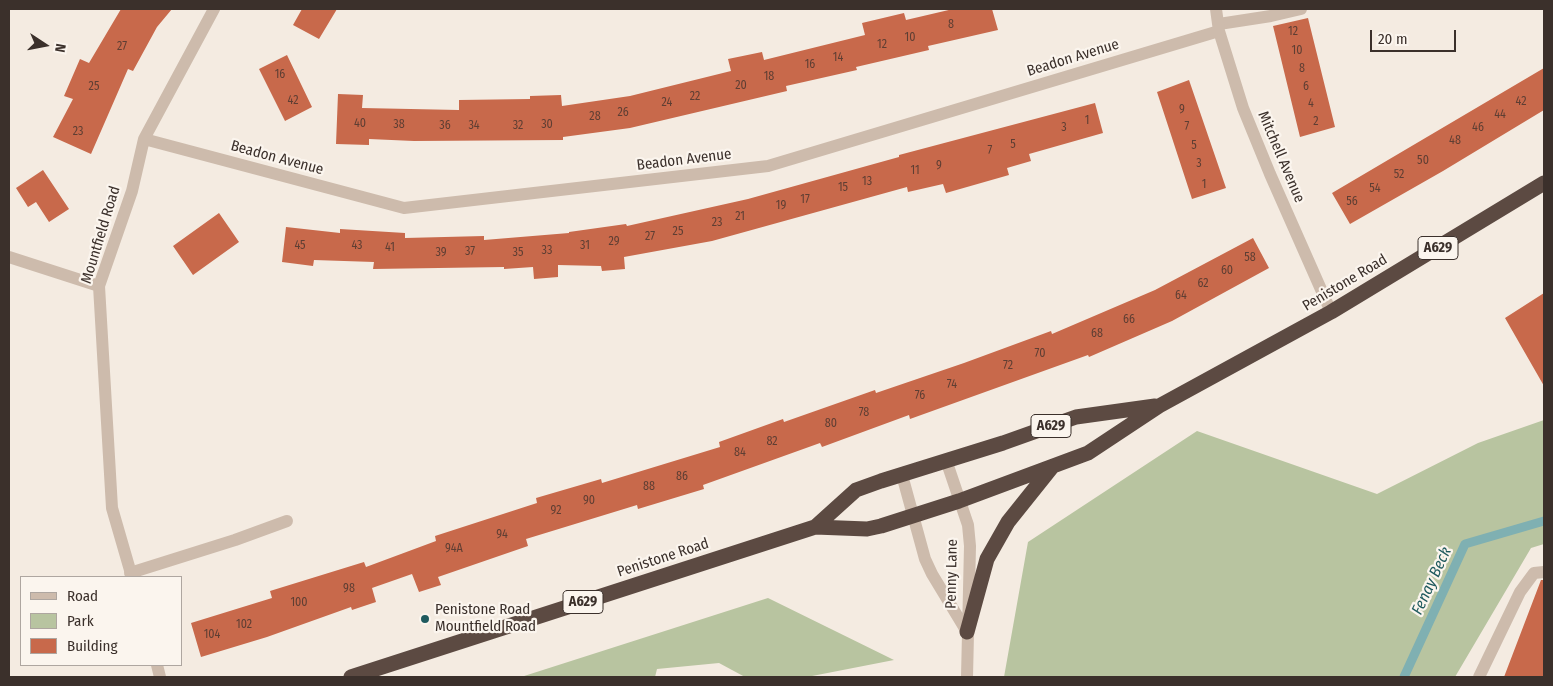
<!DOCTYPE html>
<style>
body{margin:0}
#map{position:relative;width:1553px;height:686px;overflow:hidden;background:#f4ebe1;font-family:"Fira Sans Condensed",sans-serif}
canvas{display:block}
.frame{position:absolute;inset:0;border:10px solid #3b302b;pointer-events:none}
.legend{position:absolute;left:20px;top:576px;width:162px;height:90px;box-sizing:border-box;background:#fbf5ee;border:1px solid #aea6a0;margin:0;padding:6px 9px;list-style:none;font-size:15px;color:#3b302b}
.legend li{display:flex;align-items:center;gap:10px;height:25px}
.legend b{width:25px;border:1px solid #aea6a0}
.north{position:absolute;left:20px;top:20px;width:50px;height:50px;-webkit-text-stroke:4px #fbf5ee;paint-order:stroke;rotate:101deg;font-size:14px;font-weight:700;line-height:20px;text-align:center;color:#3b302b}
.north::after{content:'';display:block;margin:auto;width:18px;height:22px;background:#3b302b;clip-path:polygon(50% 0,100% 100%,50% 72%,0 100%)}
.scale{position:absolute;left:1370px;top:30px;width:86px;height:22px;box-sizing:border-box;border:2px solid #3b302b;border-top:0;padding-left:6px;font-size:15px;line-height:18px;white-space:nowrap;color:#3b302b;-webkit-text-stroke:4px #fbf5ee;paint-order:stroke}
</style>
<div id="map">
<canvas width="1553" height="686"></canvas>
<div class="frame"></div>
<ul class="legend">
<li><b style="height:6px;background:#cdbbac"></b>Road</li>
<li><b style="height:14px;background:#b8c4a0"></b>Park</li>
<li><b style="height:14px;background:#c8694b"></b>Building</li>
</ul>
<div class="north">N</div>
<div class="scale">20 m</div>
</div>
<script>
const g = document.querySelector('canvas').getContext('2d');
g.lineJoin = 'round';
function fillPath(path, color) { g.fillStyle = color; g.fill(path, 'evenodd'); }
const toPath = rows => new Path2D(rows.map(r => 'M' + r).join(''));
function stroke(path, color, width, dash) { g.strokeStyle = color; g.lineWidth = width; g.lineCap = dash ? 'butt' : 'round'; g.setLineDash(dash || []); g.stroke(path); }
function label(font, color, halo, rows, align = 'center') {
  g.font = font + ' "Fira Sans Condensed",sans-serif'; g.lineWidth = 4.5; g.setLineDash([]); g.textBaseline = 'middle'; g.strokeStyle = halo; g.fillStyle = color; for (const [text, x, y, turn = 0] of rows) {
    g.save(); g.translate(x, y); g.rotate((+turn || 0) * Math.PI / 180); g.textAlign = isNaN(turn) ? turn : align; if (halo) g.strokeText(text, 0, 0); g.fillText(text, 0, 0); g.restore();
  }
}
fillPath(toPath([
 [1544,420,1544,544,1531,548,1455,677,1004,677,1028,542,1197,431,1377,494,1478,443],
 [768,598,894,660,807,677,745,677,719,663,657,669,655,677,521,677]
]), '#b8c4a0');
stroke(toPath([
 [1404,677,1465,544,1544,521]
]), '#7fb0b2', 9);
fillPath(toPath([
 [121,9,172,9,157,27,133,71,128,69,91,154,53,137,73,99,64,96,80,59,89,63],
 [302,9,337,9,319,39,293,25],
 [953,9,992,9,998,30,928,46,929,50,856,67,857,70,786,86,787,91,630,128,563,137,563,140,414,141,369,139,369,145,336,144,338,94,363,95,362,108,459,110,459,100,530,99,530,96,561,95,562,106,630,96,731,71,728,59,762,52,764,60,865,35,862,23,904,13,906,20],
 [1308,18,1335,127,1300,137,1273,26],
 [287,55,312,107,285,121,259,69],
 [1544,68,1544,110,1443,171,1350,224,1332,193],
 [1189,80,1226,188,1192,199,1157,92],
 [1095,103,1103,133,1029,154,1031,161,1007,168,1009,175,946,193,943,184,908,192,907,187,712,241,624,257,625,269,602,271,601,266,558,265,558,277,534,279,533,267,504,269,504,267,373,269,374,262,314,260,313,266,282,262,286,227,340,233,340,229,405,233,405,238,484,236,484,240,569,233,569,232,626,224,627,226,748,199,899,157,899,155],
 [43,170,69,209,49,222,36,202,28,207,16,188],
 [219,213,239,242,193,275,173,246],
 [1253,238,1269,268,1172,321,1089,357,1088,355,910,419,909,415,822,447,820,443,703,485,704,489,638,509,637,505,526,539,528,546,438,577,441,585,419,592,412,574,372,588,376,602,352,610,351,607,267,637,201,657,191,623,272,598,270,591,364,562,366,567,436,541,435,536,537,503,536,498,601,479,602,483,720,447,719,442,783,419,784,422,875,390,876,393,964,363,1051,331,1052,334,1155,290],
 [1544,293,1544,386,1505,318],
 [1541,580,1544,580,1544,677,1504,677]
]), '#c8694b');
stroke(toPath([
 [1219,24,1271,16,1301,9],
 [130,573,235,540,287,521],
 [1479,677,1520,592,1534,573,1544,572]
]), '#cdbbac', 12);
stroke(toPath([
 [1216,9,1219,31,1243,108,1270,174,1331,312],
 [144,139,404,208,768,166,1219,31],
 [9,257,99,286],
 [946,460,968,525,970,546,967,677],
 [902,475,925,559,932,574,967,632],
 [132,577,112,508,99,286,132,191,144,139,214,9],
 [157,665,160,677]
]), '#cdbbac', 12);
stroke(toPath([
 [815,527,856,490,881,481,1003,443,1076,417,1155,406],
 [967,632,987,559,1008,522,1052,467],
 [351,677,815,527,867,529,881,526,959,501,1088,453,1159,406,1331,312,1544,183]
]), '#5c4a42', 15);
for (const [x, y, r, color] of [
 [425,619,5,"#1f5a5e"]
]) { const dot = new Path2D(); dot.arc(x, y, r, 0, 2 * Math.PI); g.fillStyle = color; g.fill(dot); stroke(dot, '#fbf5ee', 2); }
label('12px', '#5e3e33', null, [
 ["8",951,25],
 ["12",1293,32],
 ["10",910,38],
 ["12",882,45],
 ["27",122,47],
 ["10",1297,51],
 ["14",838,58],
 ["16",810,65],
 ["8",1302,69],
 ["16",280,75],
 ["18",769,77],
 ["20",741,86],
 ["25",94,87],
 ["6",1306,87],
 ["22",695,97],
 ["42",293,101],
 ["42",1521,102],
 ["24",667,103],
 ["4",1311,104],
 ["9",1182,110],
 ["26",623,113],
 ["44",1500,115],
 ["28",595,117],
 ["1",1087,121],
 ["2",1316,122],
 ["40",360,124],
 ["38",399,125],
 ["30",547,125],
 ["36",445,126],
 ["34",474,126],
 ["32",518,126],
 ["7",1187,127],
 ["3",1064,128],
 ["46",1478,128],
 ["23",78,132],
 ["48",1455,141],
 ["5",1013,145],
 ["5",1194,146],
 ["7",990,151],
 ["50",1423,161],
 ["3",1199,164],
 ["9",939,166],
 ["11",915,171],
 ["52",1399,175],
 ["13",867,182],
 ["1",1204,185],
 ["15",843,188],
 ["54",1375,189],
 ["17",805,200],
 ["56",1352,202],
 ["19",781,206],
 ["21",740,217],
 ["23",717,223],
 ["25",678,232],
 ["27",650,237],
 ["29",614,242],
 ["45",300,246],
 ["43",357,246],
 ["31",585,246],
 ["41",390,248],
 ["33",547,251],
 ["37",470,252],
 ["39",441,253],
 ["35",518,253],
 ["58",1250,258],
 ["60",1227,271],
 ["62",1203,284],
 ["64",1181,296],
 ["66",1129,320],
 ["68",1097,334],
 ["70",1040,354],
 ["72",1008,366],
 ["74",952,385],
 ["76",920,396],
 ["78",864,413],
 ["80",831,424],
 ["82",772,442],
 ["84",740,453],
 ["86",682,477],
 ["88",649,487],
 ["90",589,501],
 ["92",556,511],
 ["94",502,535],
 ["94A",454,549],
 ["98",349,589],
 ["100",299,603],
 ["102",244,625],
 ["104",212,635]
]);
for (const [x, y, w] of [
 [1438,248,40],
 [1051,426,40],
 [583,602,40]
]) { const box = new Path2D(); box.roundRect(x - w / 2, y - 11.5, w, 23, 4); g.fillStyle = '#fbf5ee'; g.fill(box); stroke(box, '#3b302b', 1); }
label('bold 14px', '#3b302b', null, [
 ["A629",1438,248],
 ["A629",1051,426],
 ["A629",583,602]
]);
label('15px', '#3b302b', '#fbf5ee', [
 ["Beadon Avenue",1073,58,-17],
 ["Mitchell Avenue",1281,157,67],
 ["Beadon Avenue",277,158,15],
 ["Beadon Avenue",684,160,-7],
 ["Mountfield Road",101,235,-73],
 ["Penistone Road",1345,283,-31],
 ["Penistone Road",663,558,-18],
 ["Penny Lane",952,574,-89]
]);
label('15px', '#3b302b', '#fbf5ee', [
 ["Penistone Road",435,610],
 ["Mountfield Road",435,627]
], 'left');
label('italic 16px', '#1f5a5e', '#fbf5ee', [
 ["Fenay Beck",1432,581,-65]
]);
</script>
